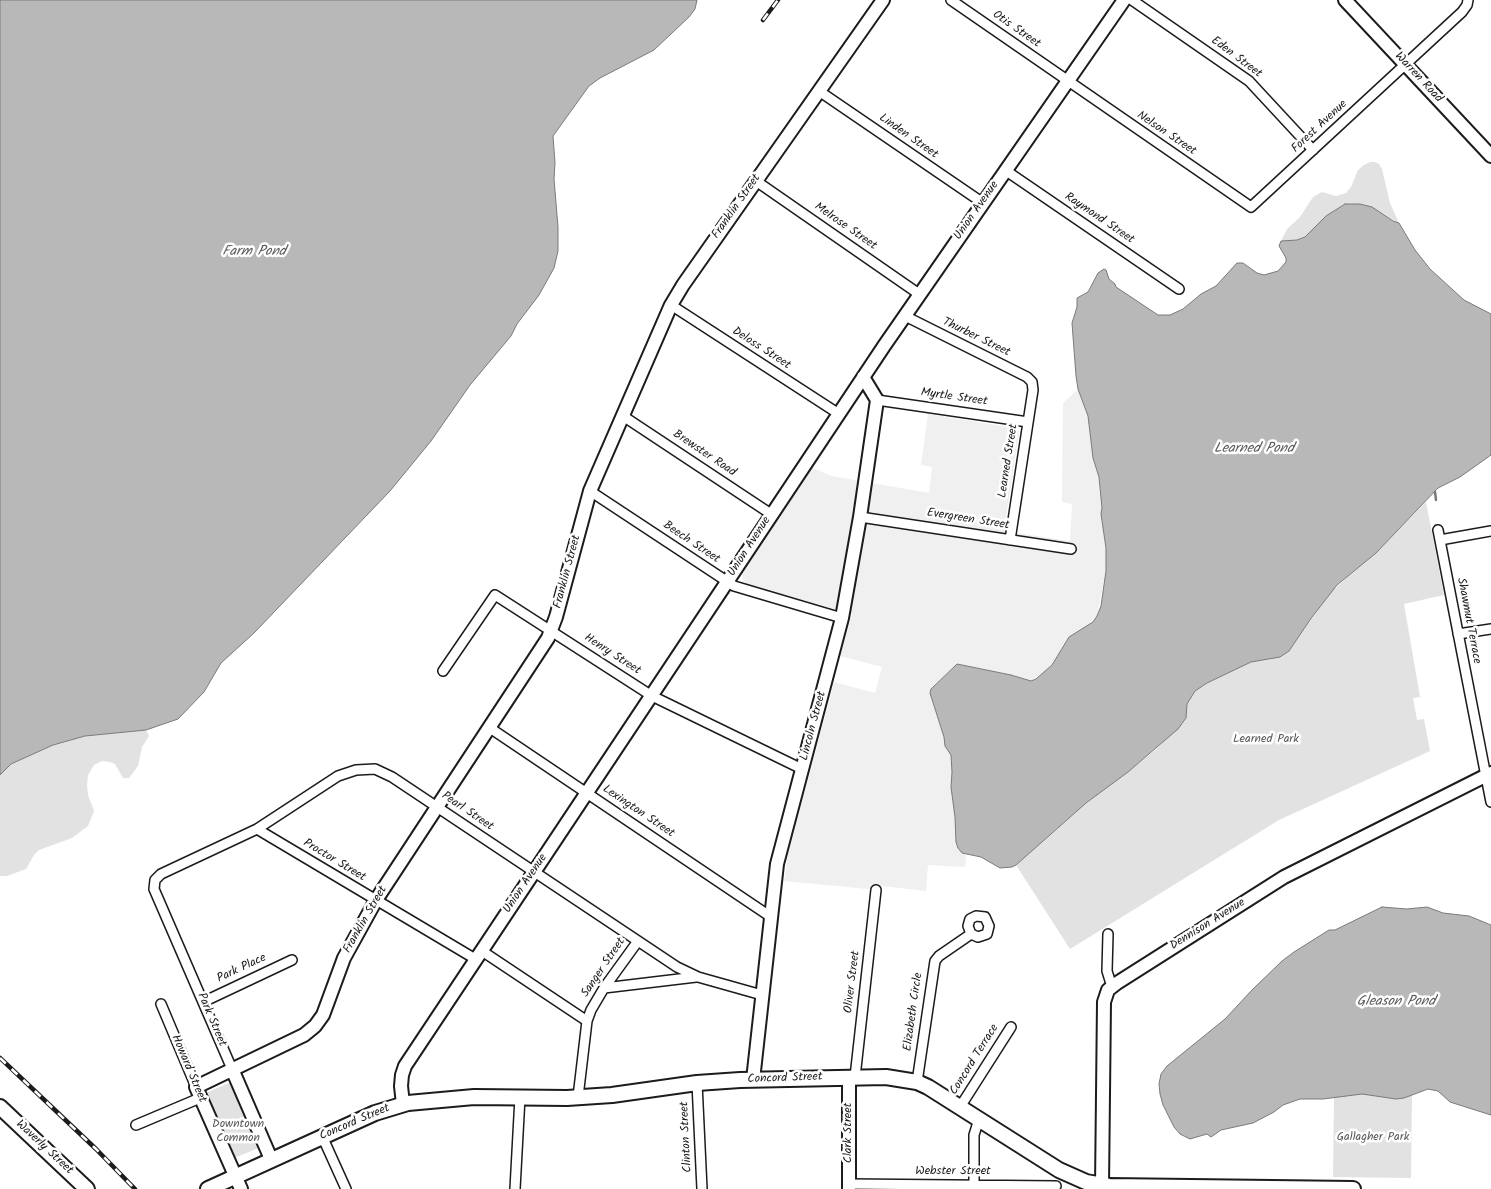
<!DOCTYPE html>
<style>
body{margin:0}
canvas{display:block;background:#fff}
</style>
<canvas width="1491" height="1189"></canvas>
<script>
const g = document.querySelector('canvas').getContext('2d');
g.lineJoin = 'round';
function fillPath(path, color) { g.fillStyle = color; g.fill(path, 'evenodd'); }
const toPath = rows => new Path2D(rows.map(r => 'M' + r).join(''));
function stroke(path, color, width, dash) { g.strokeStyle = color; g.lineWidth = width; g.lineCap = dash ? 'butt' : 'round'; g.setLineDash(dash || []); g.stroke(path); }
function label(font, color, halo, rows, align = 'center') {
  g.font = font + ' Kalam,sans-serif'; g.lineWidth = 5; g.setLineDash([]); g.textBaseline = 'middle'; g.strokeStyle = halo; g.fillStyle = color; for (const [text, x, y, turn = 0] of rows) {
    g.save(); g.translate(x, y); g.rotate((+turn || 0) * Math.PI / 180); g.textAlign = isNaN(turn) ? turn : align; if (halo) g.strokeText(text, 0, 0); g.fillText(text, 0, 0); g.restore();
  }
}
fillPath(toPath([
 [1078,389,1088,416,1093,458,1099,477,1102,508,1101,514,1106,548,1106,571,1097,616,1086,628,1069,637,1048,670,1031,681,984,669,967,667,952,668,935,684,930,693,944,737,945,746,951,755,960,831,966,857,965,867,928,865,926,891,882,886,868,889,784,881,788,855,834,682,875,693,882,667,840,656,852,614,746,584,743,581,742,574,812,468,832,476,929,493,932,467,921,465,928,414,1014,428,1018,430,1019,433,1004,531,1070,541,1072,504,1062,502,1063,403]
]), '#f0f0f0');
fillPath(toPath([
 [1370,162,1375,162,1379,164,1382,169,1390,203,1399,223,1360,204,1345,204,1326,216,1305,237,1297,240,1281,241,1287,229,1300,217,1313,197,1322,192,1336,196,1346,193,1351,187,1358,170,1364,165],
 [1426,502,1444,595,1404,604,1420,697,1413,698,1417,720,1424,719,1430,751,1279,820,1070,949,1016,865,1086,803,1123,776,1154,751,1184,722,1187,704,1195,691,1207,683,1251,662,1280,657,1289,651,1329,594,1355,570,1376,553],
 [146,730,149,736,142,747,138,766,129,778,123,778,115,764,110,762,102,761,94,765,88,775,87,785,88,795,94,811,88,826,72,838,39,850,34,855,26,869,7,876,0,876,0,775,11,764,53,745,85,736],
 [229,1083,234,1085,261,1147,234,1158,207,1098,208,1092],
 [1362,1094,1404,1098,1412,1095,1411,1178,1333,1177,1334,1097]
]), '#e2e2e2');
const water = toPath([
 [0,0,697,0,695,9,689,17,654,50,600,78,589,86,553,136,555,163,554,179,558,227,558,251,554,268,539,295,517,324,511,336,470,385,431,441,390,491,254,633,221,663,204,692,178,719,146,730,85,736,53,745,11,764,0,775,0,0],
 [1345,204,1360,204,1372,207,1393,221,1399,223,1415,250,1430,269,1464,300,1491,314,1491,455,1460,477,1438,488,1376,553,1337,585,1312,617,1289,651,1280,657,1251,662,1207,683,1195,691,1187,704,1186,718,1178,729,1128,772,1086,803,1016,865,1012,867,1000,868,981,857,962,853,958,848,956,842,955,817,951,787,952,772,951,755,945,746,944,737,930,693,931,689,957,664,1011,675,1031,681,1036,679,1052,665,1069,637,1093,622,1097,616,1101,606,1106,571,1106,548,1101,514,1102,508,1099,477,1093,458,1088,416,1078,389,1076,376,1072,323,1077,307,1077,298,1088,292,1098,273,1104,269,1106,270,1109,279,1115,284,1116,287,1158,315,1170,315,1183,309,1201,294,1216,286,1237,263,1243,263,1257,273,1264,275,1278,271,1286,262,1286,258,1279,246,1281,241,1297,240,1305,237,1326,216,1345,204],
 [1382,907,1407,909,1427,907,1443,913,1469,916,1491,925,1491,1115,1450,1102,1438,1091,1428,1089,1404,1098,1396,1099,1362,1094,1323,1099,1300,1099,1283,1105,1274,1112,1253,1123,1221,1130,1211,1137,1207,1134,1190,1139,1180,1134,1174,1127,1163,1105,1160,1094,1159,1084,1161,1074,1167,1066,1225,1019,1252,990,1282,961,1294,952,1329,930,1335,930,1382,907]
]);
fillPath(water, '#b8b8b8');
stroke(water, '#7a7a7a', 1);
stroke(toPath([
 [1435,492,1436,500]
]), '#7a7a7a', 2.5);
const street = toPath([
 [951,0,1251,207,1462,12,1467,5,1468,0],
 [1132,0,1249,81,1313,150],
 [819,91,983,203],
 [1005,170,1179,289],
 [756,181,919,294],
 [671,305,839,414],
 [905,316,1027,377,1032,382,1033,390,1010,540],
 [877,400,1028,422],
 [623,416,771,514],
 [590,491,734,586,842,618],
 [860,517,1071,549],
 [1438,530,1491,802],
 [1440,540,1491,531],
 [1458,634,1491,629],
 [443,671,495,595,652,696,802,769],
 [490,728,771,917],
 [257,829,477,960],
 [1108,934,1107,971,1112,987],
 [482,951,587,1021],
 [604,988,696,977],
 [203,1002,292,960],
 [161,1004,196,1087],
 [232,1069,154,889,155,880,161,874,257,829,338,776,356,770,375,769,392,777,677,967,698,977,762,995],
 [855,1077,876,890],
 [917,1082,935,961,939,956,971,934,978,937,987,934,989,926,985,917,976,916,970,919,968,926,971,934],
 [697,1083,702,1189],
 [578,1097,587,1021,591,1010,604,988,638,941],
 [960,1107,1011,1027],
 [136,1125,200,1098],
 [322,1136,346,1189],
 [849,1184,1056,1186],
 [974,1188,974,1135,979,1119],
 [515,1189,520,1097]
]);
const secondary = toPath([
 [1345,0,1491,156],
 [232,1069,271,1159],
 [753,1080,777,864,842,618,860,517,877,400,863,377],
 [403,1104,401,1086,402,1075,405,1066,884,346,1124,0],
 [1102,1186,1104,1002,1108,990,1117,983,1284,877,1491,773],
 [241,1189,196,1087,304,1035,315,1026,323,1015,344,958,376,900,548,638,556,617,590,491,671,305,683,285,883,0],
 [849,1189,849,1077]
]);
const primary = toPath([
 [0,1107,87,1189],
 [208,1189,375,1113,408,1103,474,1097,567,1098,612,1095,697,1083,740,1080,886,1077,917,1082,928,1087,1059,1170,1086,1182,1109,1186,1353,1189]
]);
stroke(street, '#1c1c1c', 12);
stroke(secondary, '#1c1c1c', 16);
stroke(primary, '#1c1c1c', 18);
stroke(street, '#fff', 9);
stroke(secondary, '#fff', 12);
stroke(primary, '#fff', 14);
const rail = toPath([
 [763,20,778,0],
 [0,1058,96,1149,135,1189]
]);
stroke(rail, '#1c1c1c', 4.5);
stroke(rail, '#fff', 2.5, [8]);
label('12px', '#1c1c1c', '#fff', [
 ["Otis Street",1016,30,35],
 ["Eden Street",1236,58,37],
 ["Warren Road",1418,78,47],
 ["Forest Avenue",1320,127,-43],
 ["Nelson Street",1166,134,34],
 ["Linden Street",908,137,35],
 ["Franklin Street",737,207,-55],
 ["Union Avenue",977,211,-55],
 ["Raymond Street",1099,219,34],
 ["Melrose Street",845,227,35],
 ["Thurber Street",976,338,26],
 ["Deloss Street",761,349,33],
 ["Myrtle Street",954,398,8],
 ["Brewster Road",704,454,34],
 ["Learned Street",1009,461,-81],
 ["Evergreen Street",968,520,9],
 ["Beech Street",691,543,34],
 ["Union Avenue",750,547,-57],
 ["Franklin Street",568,572,-75],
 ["Shawmut Terrace",1468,621,79],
 ["Henry Street",612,655,33],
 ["Lincoln Street",814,726,-75],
 ["Pearl Street",467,812,34],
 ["Lexington Street",638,812,34],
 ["Proctor Street",334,861,31],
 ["Union Avenue",526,884,-56],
 ["Franklin Street",366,920,-60],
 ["Dennison Avenue",1208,925,-32],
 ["Sanger Street",604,968,-56],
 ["Park Place",242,969,-25],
 ["Oliver Street",853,982,-83],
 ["Elizabeth Circle",914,1012,-82],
 ["Park Street",211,1020,67],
 ["Concord Terrace",975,1060,-58],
 ["Howard Street",188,1069,67],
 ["Concord Street",785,1079,-2],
 ["Concord Street",355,1123,-23],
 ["Clark Street",849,1133,-90],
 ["Clinton Street",687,1137,-93],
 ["Waverly Street",44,1148,43],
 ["Webster Street",953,1172]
]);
label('12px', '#575757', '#fff', [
 ["Learned Park",1266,740],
 ["Downtown",238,1125],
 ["Common",238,1139],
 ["Gallagher Park",1373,1138]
]);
label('italic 14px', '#5a5a5a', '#fff', [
 ["Farm Pond",254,253],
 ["Learned Pond",1254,450],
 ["Gleason Pond",1396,1003]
]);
</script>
